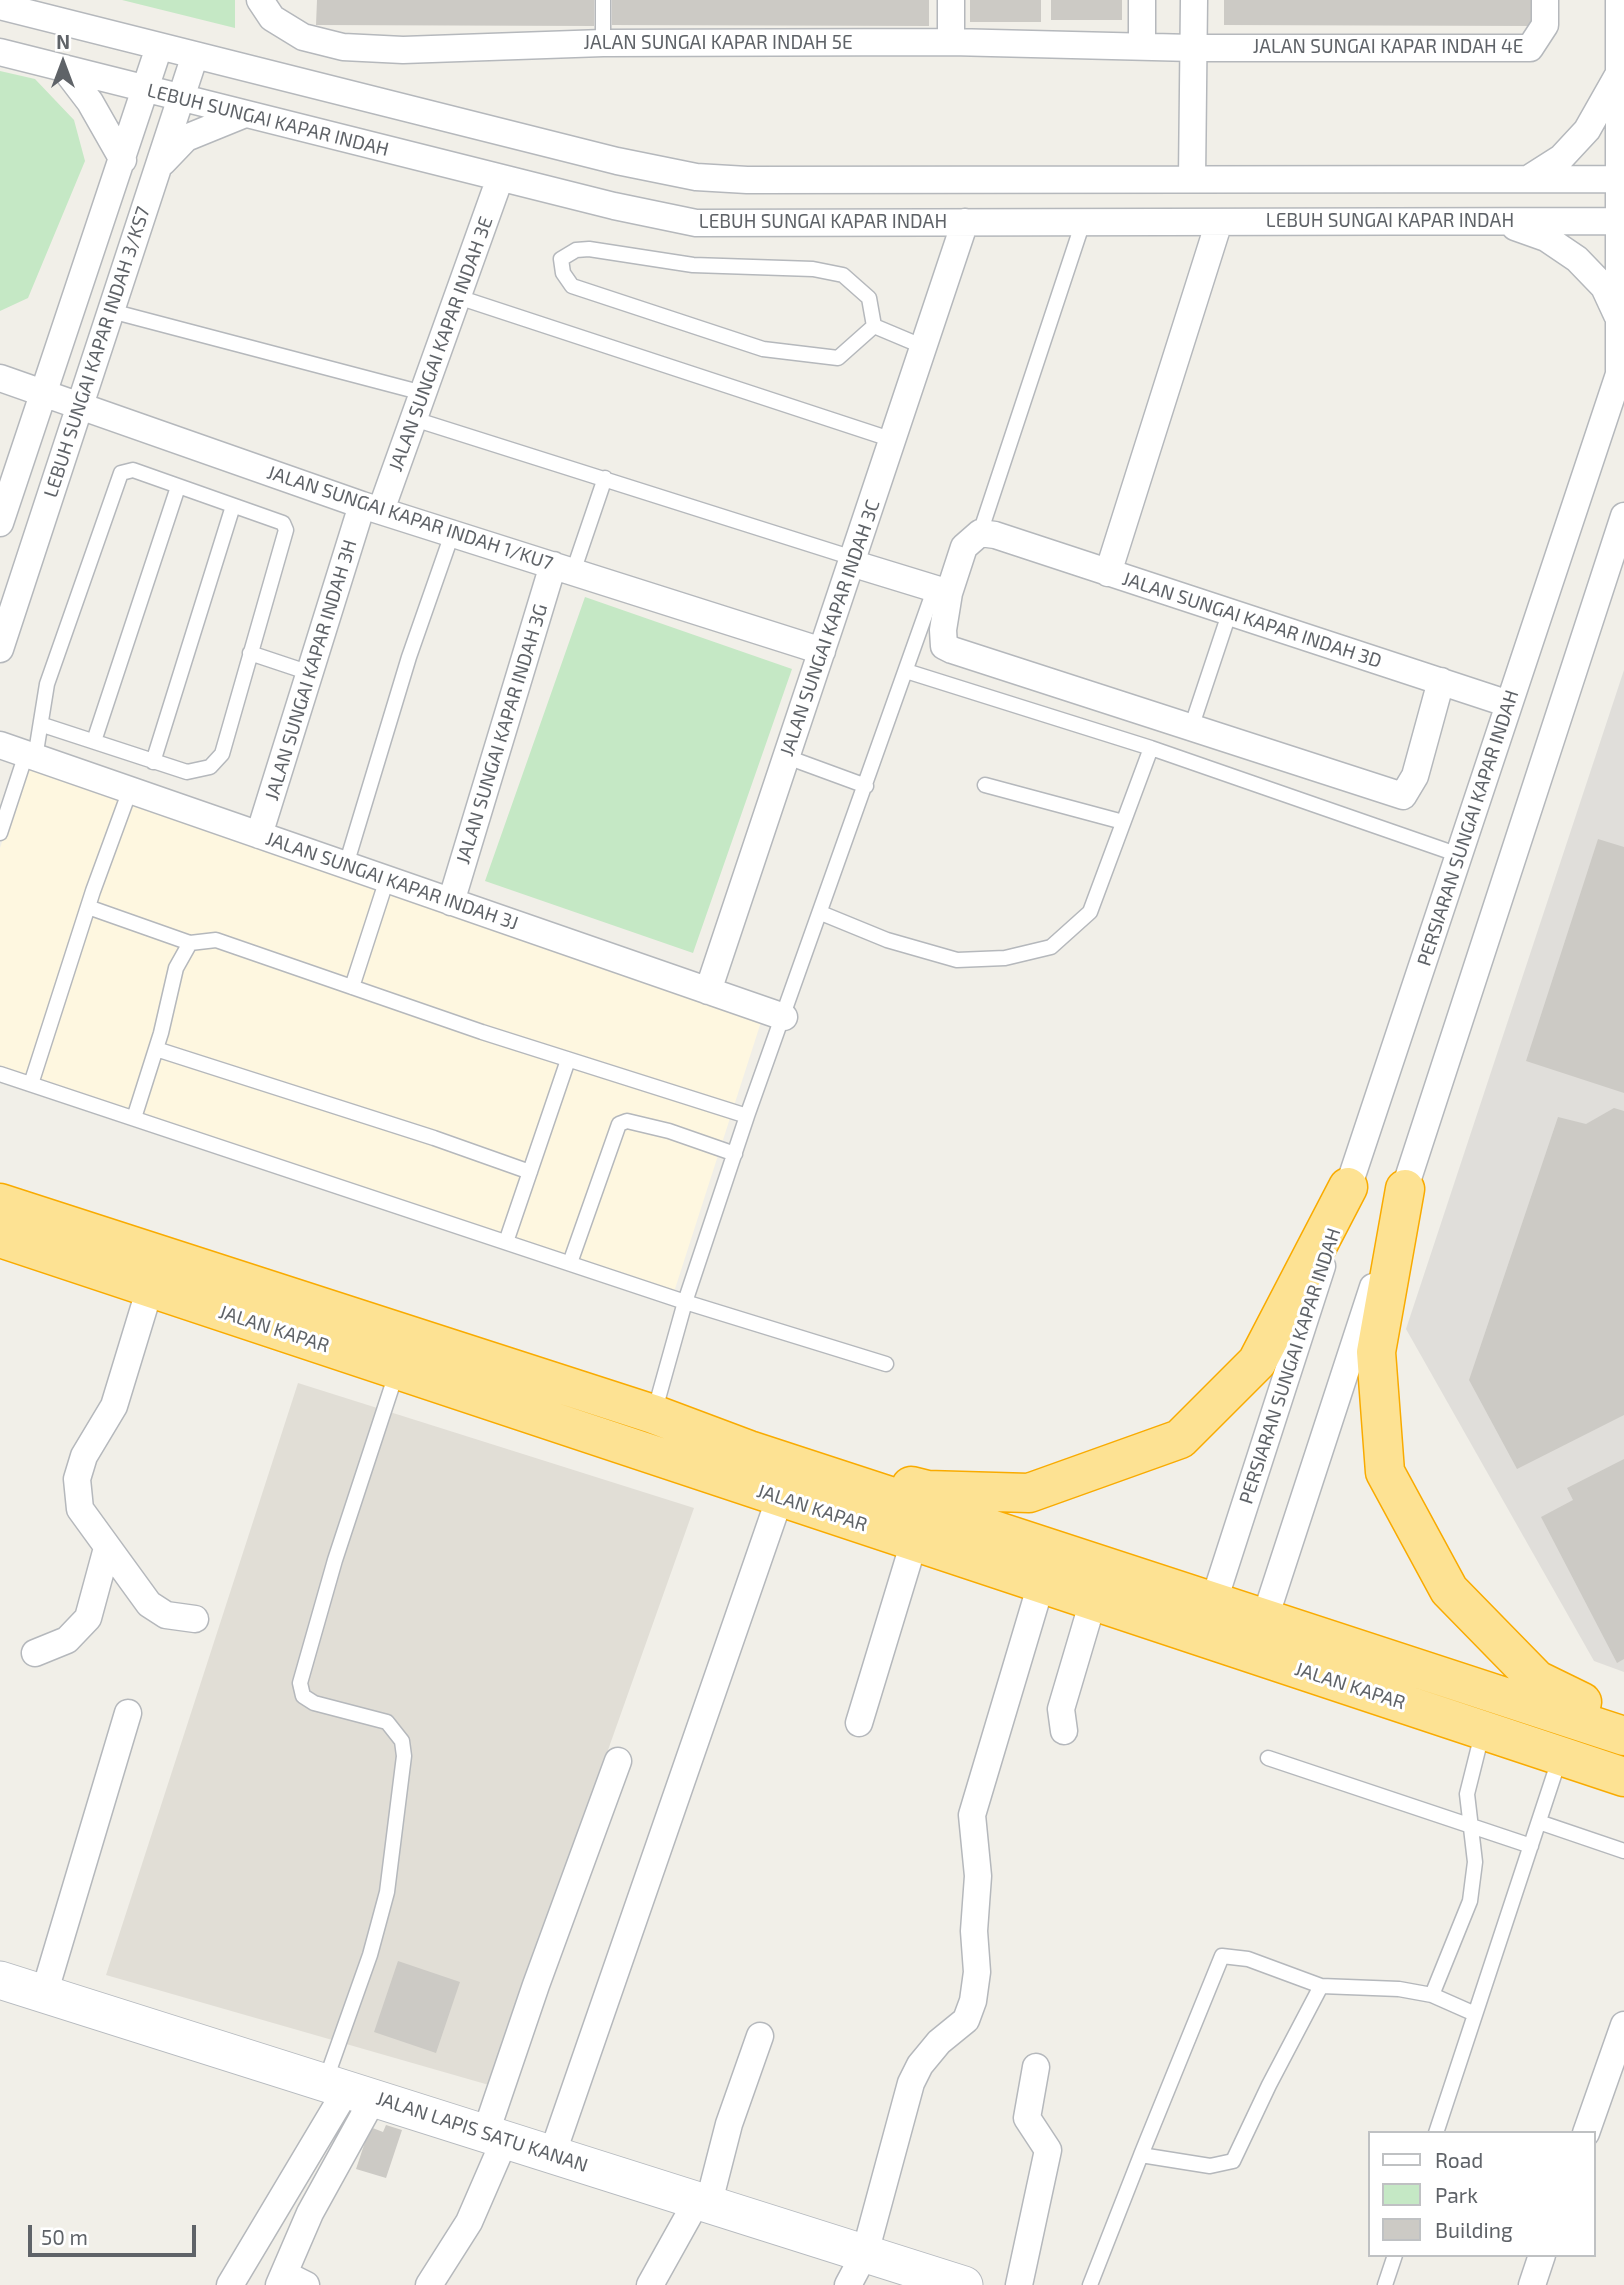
<!DOCTYPE html>
<style>
body{margin:0}
#map{position:relative;width:1624px;height:2285px;overflow:hidden;background:#f1efe8;font-family:"Exo 2",sans-serif}
canvas{display:block}
.legend{position:absolute;left:1368px;top:2131px;width:228px;height:126px;box-sizing:border-box;background:#fff;border:2px solid #bfc1c3;margin:0;padding:9px 12px;list-style:none;font-size:21px;color:#5f6368}
.legend li{display:flex;align-items:center;gap:14px;height:35px}
.legend b{width:35px;border:2px solid #bfc1c3}
.north{position:absolute;left:28px;top:28px;width:70px;height:70px;-webkit-text-stroke:5px #fff;paint-order:stroke;rotate:0deg;font-size:19px;font-weight:700;line-height:28px;text-align:center;color:#5f6368}
.north::after{content:'';display:block;margin:auto;width:24px;height:32px;background:#5f6368;clip-path:polygon(50% 0,100% 100%,50% 72%,0 100%)}
.scale{position:absolute;left:28px;top:2225px;width:168px;height:32px;box-sizing:border-box;border:4px solid #5f6368;border-top:0;padding-left:9px;font-size:21px;line-height:24px;white-space:nowrap;color:#5f6368;-webkit-text-stroke:5px #fff;paint-order:stroke}
</style>
<div id="map">
<canvas width="1624" height="2285"></canvas>
<ul class="legend">
<li><b style="height:9px;background:#fff"></b>Road</li>
<li><b style="height:19px;background:#c5e8c5"></b>Park</li>
<li><b style="height:19px;background:#cccac5"></b>Building</li>
</ul>
<div class="north">N</div>
<div class="scale">50 m</div>
</div>
<script>
const g = document.querySelector('canvas').getContext('2d');
g.lineJoin = 'round';
function fillPath(path, color) { g.fillStyle = color; g.fill(path, 'evenodd'); }
const toPath = rows => new Path2D(rows.map(r => 'M' + r).join(''));
function stroke(path, color, width, dash) { g.strokeStyle = color; g.lineWidth = width; g.lineCap = dash ? 'butt' : 'round'; g.setLineDash(dash || []); g.stroke(path); }
function label(font, color, halo, rows, align = 'center') {
  g.font = font + ' "Exo 2",sans-serif'; g.lineWidth = 6; g.setLineDash([]); g.textBaseline = 'middle'; g.strokeStyle = halo; g.fillStyle = color; for (const [text, x, y, turn = 0] of rows) {
    g.save(); g.translate(x, y); g.rotate((+turn || 0) * Math.PI / 180); g.textAlign = isNaN(turn) ? turn : align; if (halo) g.strokeText(text, 0, 0); g.fillText(text, 0, 0); g.restore();
  }
}
fillPath(toPath([
 [28,764,761,1022,674,1292,0,1067,0,848]
]), '#fef7e0');
fillPath(toPath([
 [1624,670,1624,1672,1594,1661,1406,1329]
]), '#e0deda');
fillPath(toPath([
 [298,1383,694,1508,489,2085,106,1975]
]), '#e1ded6');
fillPath(toPath([
 [122,0,235,0,235,28],
 [0,71,35,79,74,120,85,161,28,298,0,311],
 [585,597,792,669,693,953,485,881]
]), '#c5e8c5');
fillPath(toPath([
 [317,0,594,0,594,26,316,25],
 [612,0,929,0,929,26,612,25],
 [970,0,1041,0,1041,22,970,22],
 [1051,0,1122,0,1122,20,1051,20],
 [1224,0,1533,0,1533,26,1224,25],
 [1598,839,1624,847,1624,1093,1526,1061],
 [1614,1108,1624,1111,1624,1415,1517,1469,1469,1380,1558,1117,1586,1124],
 [1624,1459,1624,1659,1617,1663,1541,1517,1573,1500,1567,1488],
 [398,1961,460,1982,436,2053,374,2032],
 [386,2125,402,2130,386,2178,356,2169,370,2127,383,2132]
]), '#cccac5');
const lane = toPath([
 [603,43,603,0],
 [589,249,693,265,813,269,843,275,869,298,874,326,838,358,763,349,572,286,563,273,561,259,576,250,589,249],
 [458,297,893,440],
 [111,311,423,393],
 [874,326,924,347],
 [414,419,853,558],
 [980,533,1083,222],
 [573,572,605,478],
 [250,653,310,673],
 [906,671,1151,748,1459,855],
 [1191,728,1229,614],
 [94,741,178,487],
 [787,757,866,786],
 [35,758,47,684,121,473,133,470,283,523,286,530,222,754,210,767,187,772,43,725],
 [153,762,233,506],
 [985,785,1123,822],
 [0,833,26,754],
 [346,865,409,657,452,534],
 [88,907,190,943],
 [821,913,887,940,957,960,1005,958,1051,947,1090,912,1151,748],
 [352,987,387,879],
 [156,1049,434,1138,530,1172],
 [0,1074,685,1302,886,1364],
 [31,1084,93,891,130,790],
 [747,1116,934,590],
 [134,1118,161,1033,176,968,190,943,216,940,482,1032,747,1116,685,1302,654,1413],
 [506,1242,568,1060],
 [570,1263,619,1124,627,1121,669,1131,735,1154],
 [1268,1758,1531,1846],
 [1539,1822,1624,1851],
 [1432,1995,1470,1901,1475,1862,1467,1794,1483,1730],
 [325,2082,370,1955,387,1892,404,1756,402,1741,387,1722,314,1703,303,1696,300,1683,335,1560,397,1371],
 [1436,2133,1560,1757],
 [1141,2155,1222,1956,1248,1959,1321,1986],
 [1090,2285,1141,2155,1210,2166,1233,2161,1269,2085,1321,1986,1399,1989,1432,1995,1475,2014],
 [1385,2285,1395,2255]
]);
const street = toPath([
 [260,0,272,18,303,37,343,47,403,50,603,43,951,42,1193,48,1530,48,1545,25,1545,0],
 [951,0,951,42],
 [1142,0,1142,46],
 [0,6,617,161,696,177,747,180,1624,179],
 [0,52,614,206,696,223,1624,221],
 [64,68,90,102,123,160],
 [163,162,186,138,245,114],
 [1192,179,1194,0],
 [1528,179,1561,158,1587,130,1617,77],
 [1515,227,1546,238,1577,259,1604,287,1617,315],
 [0,378,362,505,822,651],
 [381,510,500,178],
 [0,523,159,47],
 [851,563,949,593,964,547,980,533,995,535,1509,704],
 [1108,573,1219,222],
 [949,593,943,630,944,646,952,650,1403,796,1415,776,1441,681],
 [0,649,195,55],
 [0,745,784,1017],
 [259,835,362,505],
 [451,902,553,565],
 [708,991,965,222],
 [1343,1203,1619,374,1619,0],
 [1400,1203,1624,516],
 [150,1288,114,1406,84,1456,77,1479,80,1509,149,1604,166,1615,195,1619],
 [1209,1616,1322,1266],
 [1260,1633,1373,1287],
 [35,1653,67,1640,88,1618,107,1548],
 [859,1723,914,1542],
 [1064,1731,1061,1709,1093,1601],
 [44,1994,128,1713],
 [486,2132,536,1985,618,1761],
 [1586,2133,1624,2025],
 [552,2155,780,1497],
 [709,2202,729,2124,760,2036],
 [284,2274,306,2285],
 [230,2285,347,2089],
 [279,2285,310,2213,374,2097],
 [429,2285,469,2222,505,2139],
 [650,2285,698,2199],
 [848,2285,865,2253,911,2083,920,2065,939,2042,966,2020,973,2001,977,1972,974,1931,978,1876,972,1815,1041,1584],
 [1019,2285,1048,2150,1027,2118,1036,2067],
 [1532,2285,1542,2255]
]);
const secondary = toPath([
 [0,1980,964,2285]
]);
const highway = toPath([
 [1405,1189,1376,1352,1385,1472,1449,1590,1537,1680,1582,1702],
 [0,1203,653,1414,749,1450,1624,1736],
 [0,1238,1624,1777],
 [911,1486,927,1490,1029,1493,1180,1439,1257,1362,1348,1187]
]);
stroke(lane, '#b5b8bc', 17);
stroke(street, '#b5b8bc', 29);
stroke(secondary, '#b6babf', 39);
stroke(highway, '#f9ab00', 41);
stroke(lane, '#fff', 14);
stroke(street, '#fff', 26);
stroke(secondary, '#fff', 37);
stroke(highway, '#fde293', 38);
label('19px', '#5f6368', '#fff', [
 ["JALAN SUNGAI KAPAR INDAH 5E",718,43],
 ["JALAN SUNGAI KAPAR INDAH 4E",1388,47],
 ["LEBUH SUNGAI KAPAR INDAH",268,120,14],
 ["LEBUH SUNGAI KAPAR INDAH",1390,221],
 ["LEBUH SUNGAI KAPAR INDAH",823,222],
 ["JALAN SUNGAI KAPAR INDAH 3E",441,344,-70],
 ["LEBUH SUNGAI KAPAR INDAH 3/KS7",97,352,-72],
 ["JALAN SUNGAI KAPAR INDAH 1/KU7",410,518,18],
 ["JALAN SUNGAI KAPAR INDAH 3D",1252,620,18],
 ["JALAN SUNGAI KAPAR INDAH 3C",830,628,-71],
 ["JALAN SUNGAI KAPAR INDAH 3H",311,670,-73],
 ["JALAN SUNGAI KAPAR INDAH 3G",502,734,-73],
 ["PERSIARAN SUNGAI KAPAR INDAH",1468,828,-72],
 ["JALAN SUNGAI KAPAR INDAH 3J",392,881,19],
 ["JALAN KAPAR",274,1329,18],
 ["PERSIARAN SUNGAI KAPAR INDAH",1290,1366,-72],
 ["JALAN KAPAR",812,1508,18],
 ["JALAN KAPAR",1350,1686,18],
 ["JALAN LAPIS SATU KANAN",482,2132,18]
]);
</script>
